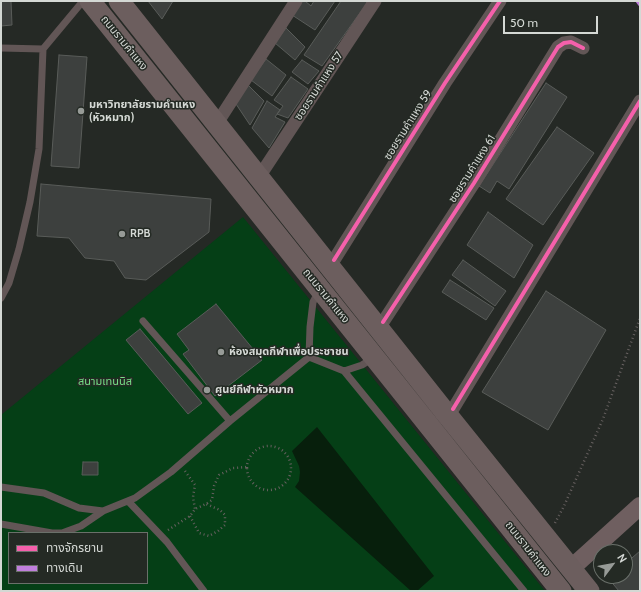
<!DOCTYPE html>
<meta charset="utf-8">
<style>
body{margin:0}
#map{position:relative;width:641px;height:592px;overflow:hidden;background:#252925;font-family:Cabin,"Noto Sans Thai",sans-serif}
canvas{display:block}
.frame{position:absolute;inset:0;border:2px solid #d4d8d4;pointer-events:none}
.legend{position:absolute;left:8px;top:532px;width:140px;height:52px;box-sizing:border-box;background:#242a24;border:1px solid #6a706a;margin:0;padding:5px 7px;list-style:none;font-size:12px;color:#d4d8d4}
.legend li{display:flex;align-items:center;gap:8px;height:20px}
.legend b{width:20px;border:1px solid #6a706a}
.north{position:absolute;left:593px;top:544px;width:40px;height:40px;box-sizing:border-box;background:#242a24;border:1px solid #6a706a;border-radius:50%;rotate:58deg;font-size:11px;font-weight:700;line-height:16px;text-align:center;color:#d4d8d4}
.north::after{content:'';display:block;margin:auto;width:14px;height:18px;background:#979b97;clip-path:polygon(50% 0,100% 100%,50% 72%,0 100%)}
.scale{position:absolute;left:503px;top:16px;width:95px;height:18px;box-sizing:border-box;border:2px solid #d4d8d4;border-top:0;padding-left:5px;font-size:12px;line-height:14px;white-space:nowrap;color:#d4d8d4;-webkit-text-stroke:3px #242a24;paint-order:stroke}
</style>
<div id="map">
<canvas width="641" height="592"></canvas>
<div class="frame"></div>
<ul class="legend">
<li><b style="height:5px;background:#f560ab"></b>ทางจักรยาน</li>
<li><b style="height:5px;background:#c07fdc"></b>ทางเดิน</li>
</ul>
<div class="north">N</div>
<div class="scale">50 m</div>
</div>
<script>
const g = document.querySelector('canvas').getContext('2d');
g.lineJoin = 'round';
function fillPath(path, color) { g.fillStyle = color; g.fill(path, 'evenodd'); }
const toPath = rows => new Path2D(rows.map(r => 'M' + r).join(''));
function stroke(path, color, width, dash) { g.strokeStyle = color; g.lineWidth = width; g.lineCap = dash ? 'butt' : 'round'; g.setLineDash(dash || []); g.stroke(path); }
function label(font, color, halo, rows, align = 'center') {
  g.font = font + ' Cabin,"Noto Sans Thai",sans-serif'; g.lineWidth = 3; g.setLineDash([]); g.textBaseline = 'middle'; g.strokeStyle = halo; g.fillStyle = color; for (const [text, x, y, turn = 0] of rows) {
    g.save(); g.translate(x, y); g.rotate((+turn || 0) * Math.PI / 180); g.textAlign = isNaN(turn) ? turn : align; if (halo) g.strokeText(text, 0, 0); g.fillText(text, 0, 0); g.restore();
  }
}
fillPath(toPath([
 [243,217,545,591,1,591,1,415],
 [9,533,147,533,147,583,9,583]
]), '#053f16');
fillPath(toPath([
 [317,427,434,576,417,591,411,591,295,487,299,481,300,472,299,466,292,451]
]), '#071f0c');
const building = toPath([
 [1,1,11,1,12,25,1,26,1,1],
 [148,1,173,1,162,19,148,1],
 [301,1,305,1,311,6,314,1,335,1,315,30,292,15,301,1],
 [341,1,365,1,367,3,322,66,304,55,341,1],
 [286,28,305,47,295,60,275,43,286,28],
 [59,55,87,57,79,168,51,166,59,55],
 [266,59,286,75,272,96,251,80,266,59],
 [302,60,319,71,308,84,292,72,302,60],
 [291,77,308,89,288,118,277,114,283,106,274,100,291,77],
 [546,83,567,97,509,189,497,181,490,193,479,186,546,83],
 [248,85,264,101,250,125,236,104,248,85],
 [267,101,280,110,275,117,285,122,269,148,252,128,267,101],
 [557,127,594,153,543,225,506,199,557,127],
 [41,184,211,199,209,232,146,280,125,278,114,261,85,258,69,238,37,236,41,184],
 [488,212,533,245,514,278,467,245,488,212],
 [463,260,506,291,495,306,452,275,463,260],
 [450,280,494,308,486,320,442,292,450,280],
 [546,291,606,330,548,430,482,392,546,291],
 [216,304,262,360,215,396,183,354,189,350,177,334,216,304],
 [140,329,202,403,188,414,126,340,140,329],
 [83,462,98,462,98,475,82,475,83,462],
 [640,551,640,591,619,591,608,578,611,576,625,576,625,564,640,551]
]);
fillPath(building, '#3d403e');
stroke(building, '#595c59', 1);
stroke(toPath([
 '247 468a22 22 0 1 1 44 0a22 22 0 1 1-44 0Z',
 [185,471,195,485,193,497,195,509],
 [190,516,199,533,209,536,218,531,225,525,225,515,220,510,206,504],
 [555,523,564,506,603,419,640,318],
 [168,530,190,516,195,509,206,504,212,500,214,486,219,475,233,468,247,467]
]), '#676160', 2.5, [1, 3]);
stroke(toPath([
 [1,48,43,49,39,149,30,202,19,249,9,283,1,298],
 [43,49,83,1],
 [143,321,230,421],
 [309,357,310,327,313,302,319,291],
 [344,371,524,591],
 [1,487,44,493,79,508,103,511,135,498,171,472,230,421,309,357,344,371,362,365,373,358],
 [128,501,167,542,204,591],
 [1,524,52,533,62,533,81,526,103,511]
]), '#625656', 7);
stroke(toPath([
 [221,117,296,1],
 [263,171,375,1],
 [334,260,445,83,500,1],
 [383,322,474,183,558,47,564,43,571,42,583,48],
 [453,409,640,101]
]), '#625656', 13);
stroke(toPath([
 [577,563,640,506]
]), '#6f5f60', 18);
stroke(toPath([
 [90,1,561,591],
 [119,1,445,412,589,591]
]), '#6c5e5e', 21);
stroke(toPath([
 [637,1,640,5]
]), '#c07fdc', 3, [6, 3]);
stroke(toPath([
 [334,260,445,83,500,1],
 [383,322,474,183,558,47,564,43,571,42,583,48],
 [453,409,640,101]
]), '#f560ab', 4);
for (const [x, y, r, color] of [
 [81,111,4,"#979b97"],
 [122,234,4,"#979b97"],
 [221,352,4,"#979b97"],
 [207,390,4,"#979b97"]
]) { const dot = new Path2D(); dot.arc(x, y, r, 0, 2 * Math.PI); g.fillStyle = color; g.fill(dot); stroke(dot, '#242a24', 1.5); }
label('11px', '#d4d8d4', '#242a24', [
 ["ถนนรามคำแหง",124,43,51],
 ["ซอยรามคำแหง 57",319,86,-57],
 ["ซอยรามคำแหง 59",408,125,-58],
 ["ซอยรามคำแหง 61",472,169,-58],
 ["ถนนรามคำแหง",326,296,51],
 ["ถนนรามคำแหง",528,549,52]
]);
label('bold 11px', '#d4d8d4', '#242a24', [
 ["มหาวิทยาลัยรามคำแหง",89,105],
 ["(หัวหมาก)",89,118],
 ["RPB",130,234],
 ["ห้องสมุดกีฬาเพื่อประชาชน",229,352],
 ["ศูนย์กีฬาหัวหมาก",215,390]
], 'left');
label('11px', '#75de86', '#242a24', [
 ["สนามเทนนิส",105,382]
]);
</script>
